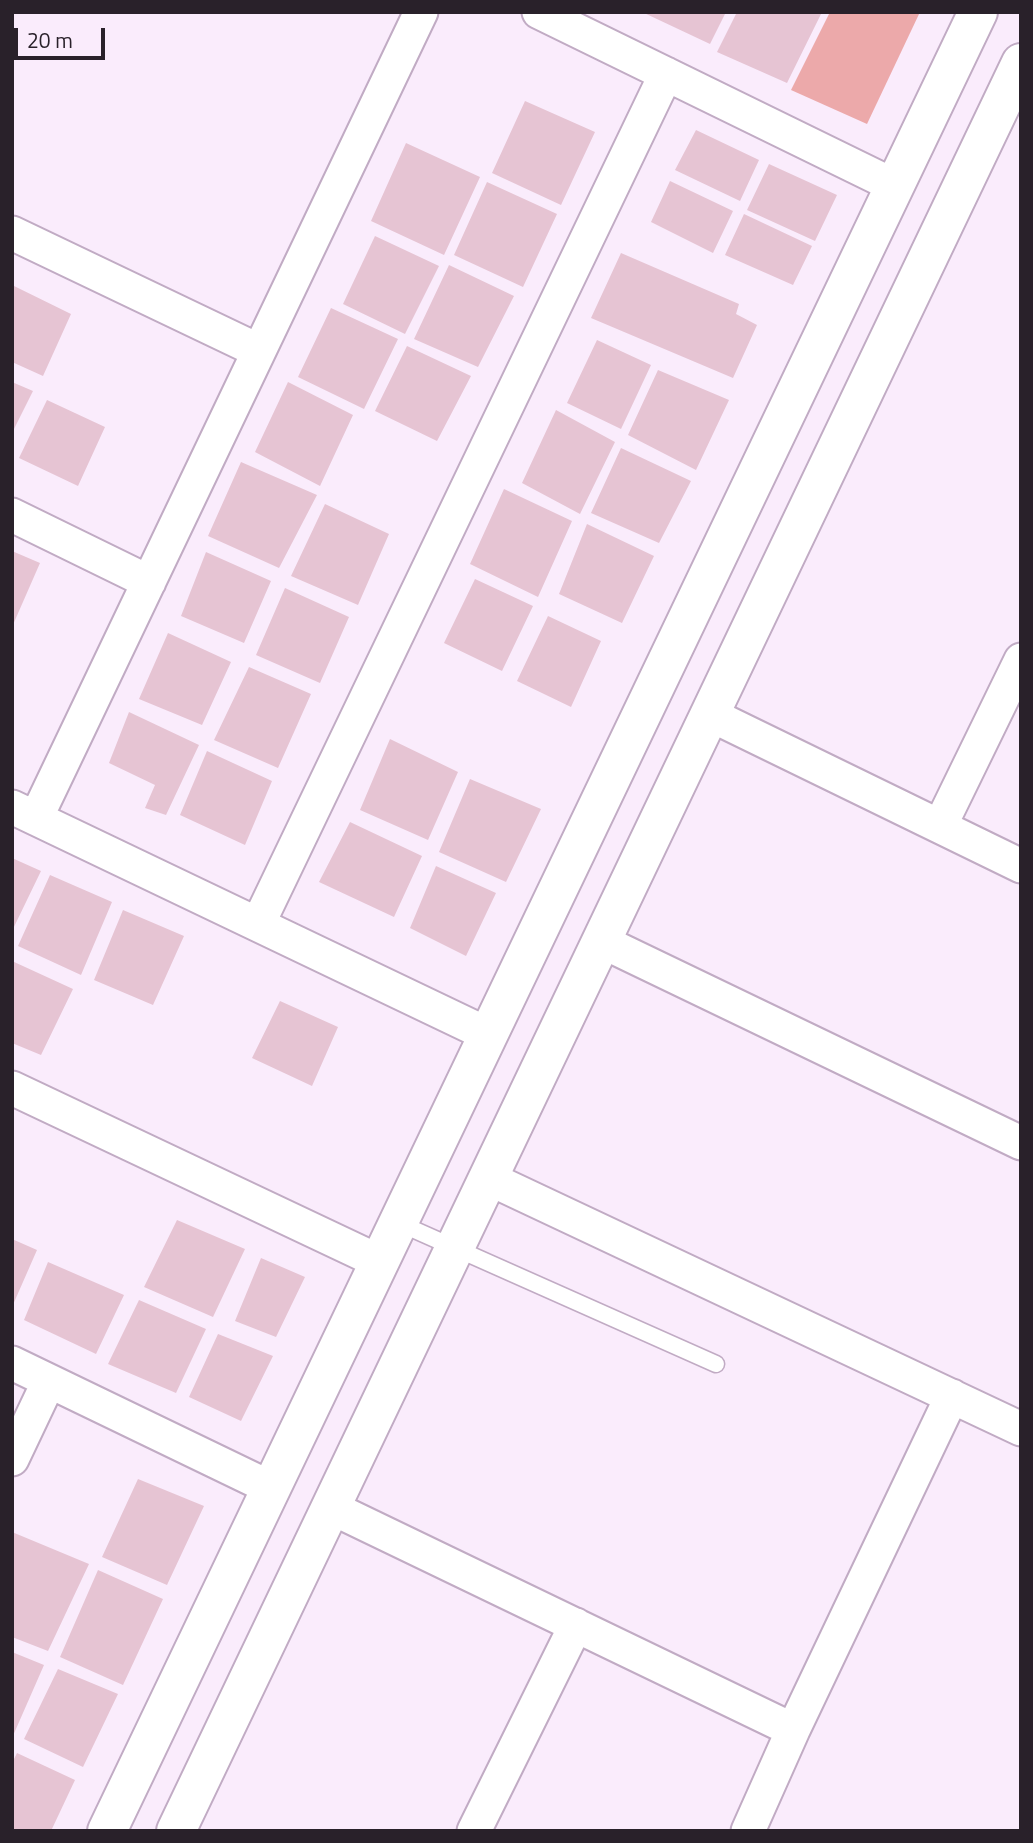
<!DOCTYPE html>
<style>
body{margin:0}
#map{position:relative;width:1033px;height:1843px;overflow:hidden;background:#faecfc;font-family:"Titillium Web",sans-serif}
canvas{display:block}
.frame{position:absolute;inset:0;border:14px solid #29212a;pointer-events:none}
.scale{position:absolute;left:14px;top:28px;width:91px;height:32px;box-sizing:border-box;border:4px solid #29212a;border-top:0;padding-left:9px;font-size:21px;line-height:24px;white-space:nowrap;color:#29212a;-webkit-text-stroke:5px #faecfc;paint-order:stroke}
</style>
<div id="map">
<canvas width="1033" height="1843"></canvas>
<div class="frame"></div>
<div class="scale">20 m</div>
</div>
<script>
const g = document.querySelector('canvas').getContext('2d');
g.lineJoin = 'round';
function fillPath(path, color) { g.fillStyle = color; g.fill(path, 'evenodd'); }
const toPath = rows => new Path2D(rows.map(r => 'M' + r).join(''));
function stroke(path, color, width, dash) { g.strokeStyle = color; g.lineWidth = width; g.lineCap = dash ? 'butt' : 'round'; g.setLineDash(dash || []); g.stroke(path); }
fillPath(toPath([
 [830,12,920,12,867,124,791,90]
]), '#eca9aa');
fillPath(toPath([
 [642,12,726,12,710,44],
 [737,12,822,12,787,83,717,52],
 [525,101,595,132,561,205,492,173],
 [696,130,759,160,740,201,675,170],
 [406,143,480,177,444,255,371,221],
 [769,164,837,195,815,241,747,210],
 [670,181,733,211,713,253,651,222],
 [487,182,557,214,523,287,454,255],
 [744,214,812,246,793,285,725,255],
 [375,236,439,266,405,334,343,304],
 [621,253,739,304,736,314,757,325,733,378,591,318],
 [449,265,514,296,478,367,414,339],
 [12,285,71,314,43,376,12,362],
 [331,308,398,339,364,409,298,377],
 [597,340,651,365,621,429,567,403],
 [407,346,471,376,437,441,375,411],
 [658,370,729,400,696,470,628,435],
 [12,382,33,391,12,433],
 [288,382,353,415,320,486,255,452],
 [47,400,105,427,78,486,19,458],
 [556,410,615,442,580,514,522,483],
 [621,448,691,481,659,543,591,513],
 [241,462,317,495,279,568,208,536],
 [504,489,572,521,538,597,470,564],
 [325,504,389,534,358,605,291,576],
 [587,524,654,556,622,623,559,594],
 [12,551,40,563,12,627],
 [206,552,271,581,244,643,181,616],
 [475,579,533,606,502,671,444,643],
 [285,588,349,617,320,683,256,655],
 [548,616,601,641,571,707,517,681],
 [168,633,231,662,202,725,139,699],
 [249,667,311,694,278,768,214,740],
 [129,712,199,745,166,815,145,808,155,785,109,763],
 [390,739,458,772,428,840,360,810],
 [207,751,272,781,245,845,180,815],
 [470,779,541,809,506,882,439,852],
 [350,822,422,856,394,917,319,882],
 [12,858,41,871,12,931],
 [436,866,496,893,466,956,410,928],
 [50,875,112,902,81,975,18,946],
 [123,910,184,936,153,1005,94,980],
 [12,961,73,989,41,1055,12,1043],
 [280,1001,338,1027,312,1086,252,1058],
 [177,1220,245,1249,213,1317,144,1287],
 [12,1239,37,1250,12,1307],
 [261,1258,305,1277,276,1337,235,1321],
 [48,1262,124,1295,96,1354,24,1320],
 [139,1300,206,1329,176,1393,108,1364],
 [218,1334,273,1356,241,1421,189,1397],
 [138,1479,204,1506,167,1585,102,1557],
 [12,1532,89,1564,48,1651,12,1637],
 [98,1570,163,1599,123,1685,60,1657],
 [12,1652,44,1665,12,1738],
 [58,1669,118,1694,83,1767,24,1739],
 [17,1753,75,1780,51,1831,12,1831,12,1763]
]), '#e6c4d3');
const service = toPath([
 [399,1223,716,1364]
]);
const minor = toPath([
 [539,12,895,186],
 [12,233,259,351],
 [12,515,149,582],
 [709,714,1021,866],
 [12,807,489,1035],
 [36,818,421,12],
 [940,826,1021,660],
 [258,924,666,74],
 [601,941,1021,1143],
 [12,1088,380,1262],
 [488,1178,1021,1429],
 [12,1363,271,1488],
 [12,1459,49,1381],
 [330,1507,793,1730],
 [474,1831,576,1625],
 [748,1831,793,1730,952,1396]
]);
const secondary = toPath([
 [107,1831,978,12],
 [176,1831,1021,63]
]);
stroke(service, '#c1abc4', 19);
stroke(minor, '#c1abc4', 37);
stroke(secondary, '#c1abc4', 42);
stroke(service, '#fff', 16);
stroke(minor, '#fff', 33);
stroke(secondary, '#fff', 38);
</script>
